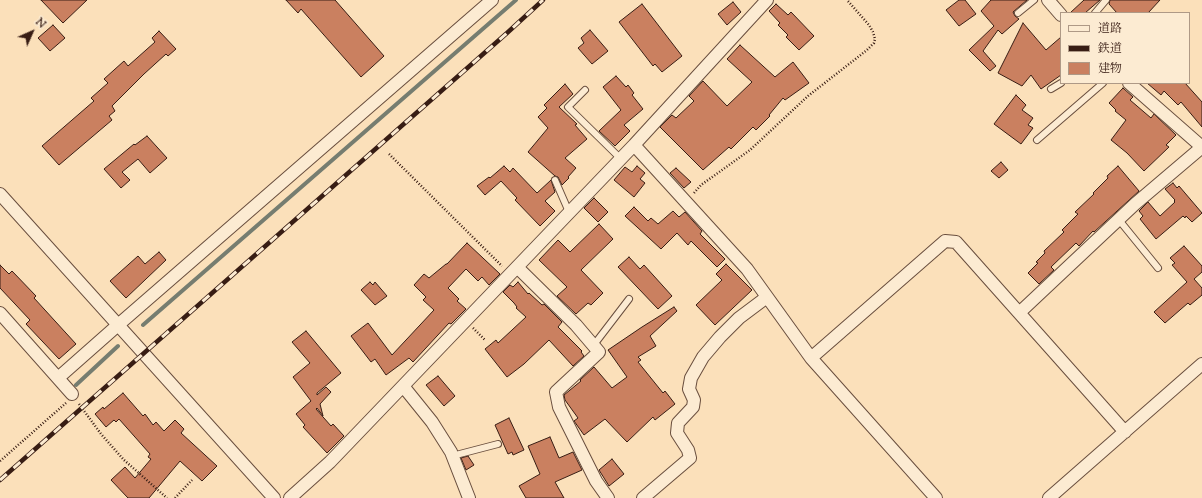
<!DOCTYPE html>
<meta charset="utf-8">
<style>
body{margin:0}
#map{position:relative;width:1202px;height:498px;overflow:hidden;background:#fbe0ba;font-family:"Sorts Mill Goudy","Noto Serif JP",serif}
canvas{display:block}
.legend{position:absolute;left:1060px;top:12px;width:130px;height:72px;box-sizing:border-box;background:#fcebd2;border:1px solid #ae9986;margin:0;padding:5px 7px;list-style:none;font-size:12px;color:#381d14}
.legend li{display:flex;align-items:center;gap:8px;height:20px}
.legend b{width:20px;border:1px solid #ae9986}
.north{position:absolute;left:12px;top:12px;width:40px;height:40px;-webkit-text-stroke:3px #fcebd2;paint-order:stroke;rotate:45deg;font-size:11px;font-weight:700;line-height:16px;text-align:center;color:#381d14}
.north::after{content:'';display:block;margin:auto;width:14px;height:18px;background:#381d14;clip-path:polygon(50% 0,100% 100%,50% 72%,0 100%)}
</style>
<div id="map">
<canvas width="1202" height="498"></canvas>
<ul class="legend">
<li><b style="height:5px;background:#fcebd2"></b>道路</li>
<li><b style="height:5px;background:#381d14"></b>鉄道</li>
<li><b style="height:11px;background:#ca8060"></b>建物</li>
</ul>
<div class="north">N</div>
</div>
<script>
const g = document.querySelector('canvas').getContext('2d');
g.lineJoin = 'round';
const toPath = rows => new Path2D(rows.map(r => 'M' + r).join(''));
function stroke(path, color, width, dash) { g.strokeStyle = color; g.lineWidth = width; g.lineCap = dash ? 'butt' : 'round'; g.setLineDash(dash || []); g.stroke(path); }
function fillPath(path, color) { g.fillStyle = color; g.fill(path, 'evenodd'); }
stroke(toPath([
 [143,325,516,0],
 [76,385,118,346]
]), '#767d70', 4);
const building = toPath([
 [41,0,87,0,63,23,41,0],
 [286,0,335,0,384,56,361,77,301,9,298,13,286,0],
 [959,0,965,0,976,14,959,26,946,10,959,0],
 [991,0,1027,0,1013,12,1015,16,1019,19,1002,34,998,30,983,51,996,66,990,71,969,50,994,26,981,11,991,0],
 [1084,0,1100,0,1085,13,1070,13,1084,0],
 [1110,0,1160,0,1148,13,1117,13,1109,4,1110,0],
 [733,2,741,12,727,25,718,14,733,2],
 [642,4,682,56,662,72,655,64,653,66,619,22,642,4],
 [776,4,788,15,791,12,814,36,799,50,786,37,788,35,778,25,780,23,769,11,776,4],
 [1023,23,1046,50,1061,37,1061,75,1041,89,1031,75,1022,86,998,73,1023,23],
 [53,25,65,38,50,51,38,38,53,25],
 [590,30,608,51,592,64,578,48,584,43,581,38,590,30],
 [159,31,176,49,168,56,166,54,144,74,112,106,115,111,109,116,112,120,59,165,42,146,94,101,91,98,108,83,104,79,124,61,128,66,155,42,152,38,159,31],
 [740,45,775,77,793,62,809,83,785,100,783,98,769,115,770,116,756,130,753,127,731,149,729,147,703,170,660,127,672,115,676,118,694,101,689,96,703,81,727,106,752,82,727,59,740,45],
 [616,76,626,87,628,85,634,93,632,95,643,109,624,125,630,131,615,146,599,131,621,110,603,87,616,76],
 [1147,83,1185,83,1202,102,1202,127,1181,102,1178,105,1164,91,1161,95,1147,83],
 [565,84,573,94,559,107,577,124,575,125,587,139,565,158,576,168,568,177,569,178,562,185,558,177,555,176,528,152,548,128,538,117,547,108,544,105,565,84],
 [1123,88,1133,97,1130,100,1151,118,1154,114,1176,135,1166,145,1169,147,1144,171,1127,153,1111,140,1126,120,1115,111,1116,110,1109,103,1123,88],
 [1016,95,1026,105,1022,110,1033,118,1028,125,1033,128,1021,144,994,124,1016,95],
 [147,136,167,158,150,173,138,159,122,172,130,180,121,188,104,169,134,144,135,145,147,136],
 [1001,162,1008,170,999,178,991,171,1001,162],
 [504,166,510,172,513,168,537,193,551,180,555,192,545,201,555,211,540,226,515,200,517,198,501,181,485,195,477,186,489,177,490,178,504,166],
 [637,166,645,173,640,179,645,183,634,197,614,180,625,167,632,172,637,166],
 [1118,166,1139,191,1094,232,1093,231,1079,246,1076,243,1051,267,1054,270,1039,284,1028,273,1038,263,1036,262,1045,253,1044,251,1064,232,1062,230,1078,214,1075,212,1094,194,1093,193,1108,178,1107,176,1118,166],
 [676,168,691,182,684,188,670,173,676,168],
 [1173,183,1177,188,1179,186,1202,213,1192,222,1186,216,1185,218,1183,216,1156,239,1140,219,1143,216,1139,211,1148,202,1160,216,1175,202,1174,201,1175,200,1165,189,1173,183],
 [594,198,608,212,598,222,584,208,594,198],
 [634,207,648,221,651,218,658,224,673,211,679,217,685,212,702,231,700,234,725,259,717,267,691,241,688,245,677,233,661,249,625,216,634,207],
 [599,224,613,239,581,270,603,293,591,305,588,303,576,314,557,296,567,287,539,260,558,240,570,252,599,224],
 [467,243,500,274,489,285,482,277,478,281,466,269,448,288,459,299,457,301,466,309,451,324,449,323,413,362,409,358,386,375,375,359,371,362,351,336,368,323,392,355,434,310,423,300,426,297,414,285,424,274,429,278,446,264,447,264,467,243],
 [1184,246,1202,266,1202,272,1194,279,1202,288,1202,295,1190,305,1188,303,1165,323,1154,312,1187,282,1172,265,1175,263,1170,258,1184,246],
 [159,252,166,260,126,298,110,281,138,256,145,264,159,252],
 [629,257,640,269,644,265,672,296,658,309,618,267,629,257],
 [726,264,752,290,715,325,696,305,722,280,716,274,726,264],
 [0,265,9,274,12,271,36,296,34,298,76,344,59,359,26,324,30,320,0,288,0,265],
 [370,282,373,285,375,282,387,296,375,305,361,290,370,282],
 [518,282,528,294,529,293,542,305,544,304,562,322,558,327,582,351,581,352,584,356,573,366,549,340,524,364,507,377,485,349,496,340,498,343,526,317,516,308,517,307,514,303,503,292,510,285,513,287,518,282],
 [674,307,677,311,650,336,656,346,638,357,641,360,638,362,663,393,665,391,675,404,655,420,653,417,627,442,605,419,584,435,574,421,578,418,565,400,564,395,581,381,580,380,594,367,612,388,627,377,608,350,642,327,674,307],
 [306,331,341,373,317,393,317,395,326,387,331,392,320,404,323,416,317,408,316,409,331,426,333,424,344,436,327,453,303,427,305,425,296,414,311,401,293,377,310,363,292,342,306,331],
 [438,376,455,396,444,406,426,385,438,376],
 [123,393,143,416,145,414,153,425,156,422,164,431,175,420,184,429,181,433,217,466,202,481,180,461,149,498,128,498,111,480,125,467,135,478,151,459,148,457,150,454,119,419,116,422,114,420,106,427,95,414,103,407,104,409,123,393],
 [509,418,524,450,513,455,512,452,508,454,495,425,509,418],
 [550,437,559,458,573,452,582,470,555,482,564,498,526,498,519,486,540,474,528,446,550,437],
 [468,456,474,465,466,470,461,458,468,456],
 [612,459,624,474,609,486,599,470,612,459]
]);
fillPath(building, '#ca8060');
stroke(building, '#381d14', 1);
const service = toPath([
 [1018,13,1034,0],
 [1095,13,1106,0],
 [1051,89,1061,83],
 [585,90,568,107,620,158],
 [1037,140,1103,83],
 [555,180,569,212],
 [1119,220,1158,268],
 [593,346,629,299],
 [452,456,498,444]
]);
const minor = toPath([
 [1048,0,1061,15],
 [1129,83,1202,147],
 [634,145,747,269,811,358,936,498],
 [0,194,274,498],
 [517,267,576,325,599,352,556,392,559,407,596,481,608,498],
 [0,313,72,394],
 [1019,313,1135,204,1202,147],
 [811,358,945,241,956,242,1125,432],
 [58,378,118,325,492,0],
 [403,386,432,422,451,452,469,498],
 [290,498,330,462,517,267,634,145,767,0],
 [643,498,690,458,688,450,677,433,678,423,693,407,694,400,689,389,691,378,703,357,720,337,739,318,767,297],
 [1049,498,1202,364]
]);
stroke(service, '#694e3e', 8);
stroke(minor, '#694e3e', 14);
stroke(toPath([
 [389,154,502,266],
 [694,193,701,185,750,150,808,96,867,50,874,43,875,39,873,32,869,25,847,0],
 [473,328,485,340],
 [79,404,101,434,124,460,167,498],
 [0,461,66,403],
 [175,498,192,480]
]), '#381d14', 2.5, [1, 2]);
stroke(service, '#fcebd2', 6);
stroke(minor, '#fcebd2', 12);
const rail = toPath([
 [0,480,507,33,543,0]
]);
stroke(rail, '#381d14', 4.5);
stroke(rail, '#fcebd2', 3, [9]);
</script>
